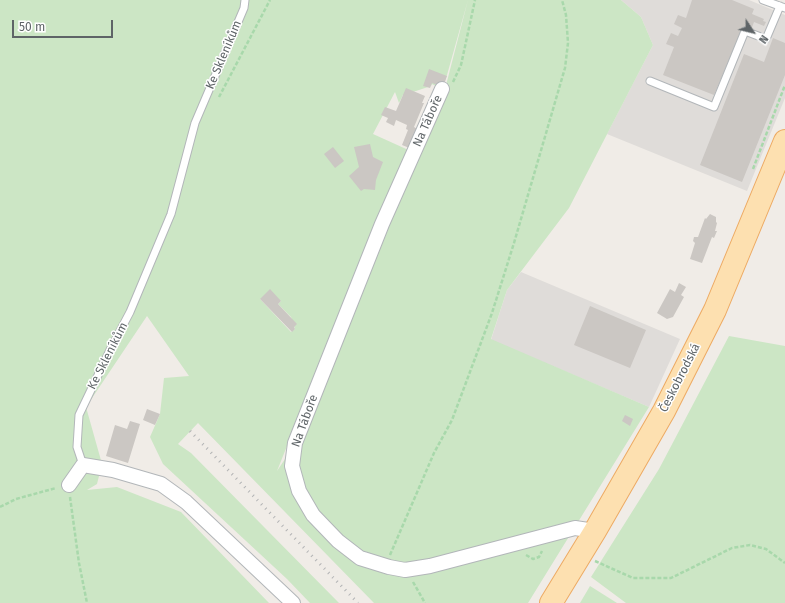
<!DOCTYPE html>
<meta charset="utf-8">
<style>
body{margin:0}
#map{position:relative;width:785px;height:603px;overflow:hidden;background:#f0ece7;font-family:"Fira Sans",sans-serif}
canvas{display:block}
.north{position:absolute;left:733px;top:12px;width:40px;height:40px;-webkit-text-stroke:3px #fff;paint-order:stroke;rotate:125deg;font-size:11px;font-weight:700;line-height:16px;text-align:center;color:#5e6467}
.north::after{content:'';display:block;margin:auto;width:14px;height:18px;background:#5e6467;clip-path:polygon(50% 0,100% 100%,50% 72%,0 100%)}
.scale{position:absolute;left:12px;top:20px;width:101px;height:18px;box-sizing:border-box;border:2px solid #5e6467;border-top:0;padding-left:5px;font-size:12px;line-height:14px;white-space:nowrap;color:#5e6467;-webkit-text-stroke:3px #fff;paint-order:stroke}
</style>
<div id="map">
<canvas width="785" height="603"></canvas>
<div class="north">N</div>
<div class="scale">50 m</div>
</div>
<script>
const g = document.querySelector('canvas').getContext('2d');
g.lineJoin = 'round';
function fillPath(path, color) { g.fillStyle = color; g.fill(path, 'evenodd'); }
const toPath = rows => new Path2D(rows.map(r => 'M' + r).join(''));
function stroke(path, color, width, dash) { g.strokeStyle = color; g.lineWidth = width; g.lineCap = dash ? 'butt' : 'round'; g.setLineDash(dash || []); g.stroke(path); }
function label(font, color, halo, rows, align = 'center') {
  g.font = font + ' "Fira Sans",sans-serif'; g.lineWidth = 3; g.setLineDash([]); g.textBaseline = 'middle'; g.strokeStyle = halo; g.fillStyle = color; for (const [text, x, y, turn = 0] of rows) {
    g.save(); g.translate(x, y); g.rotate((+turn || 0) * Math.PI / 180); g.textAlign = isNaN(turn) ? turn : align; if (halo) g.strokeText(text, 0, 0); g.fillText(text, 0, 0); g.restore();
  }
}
fillPath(toPath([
 [621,0,749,0,785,15,785,98,747,191,607,134,653,45,641,17],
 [521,272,680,339,649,407,491,340,507,290]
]), '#dfdcd9');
fillPath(toPath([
 [0,0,468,0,447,75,442,89,432,84,431,86,413,92,410,98,403,95,399,103,395,92,373,134,415,153,361,261,277,471,287,456,444,93,468,0,621,0,641,17,653,45,569,208,507,290,491,339,649,407,528,603,374,603,198,423,178,444,191,453,339,603,310,603,287,579,163,464,150,437,160,414,164,378,189,376,147,316,86,407,102,464,97,484,87,490,117,487,181,512,269,603,0,603],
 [260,299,281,301,278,304,291,317,295,329,291,332],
 [729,336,785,346,785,603,626,603,591,577,659,469],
 [590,586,617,603,580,603]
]), '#cce6c5');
fillPath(toPath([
 [692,0,732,0,754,9,752,14,764,19,763,21,766,22,764,26,754,22,751,30,743,27,714,95,663,75,674,47,666,44,671,33,678,36,682,28,674,24,678,15,686,18],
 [773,38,785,43,785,75,742,182,700,165,744,54,764,62],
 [429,69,447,76,443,87,432,83,430,88,423,86],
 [406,88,425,96,422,103,424,103,414,127,419,130,412,149,402,145,408,130,406,129,407,125,396,120,394,126,386,122,388,118,381,115,385,107,396,111],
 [370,144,373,157,383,162,376,180,375,190,364,189,361,191,349,176,359,167,354,147],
 [333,147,344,161,335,168,324,154],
 [710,214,716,217,716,222,717,223,715,231,717,231,714,238,712,237,702,263,690,259,695,243,693,241,694,237,698,237,705,218,706,219],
 [679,283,686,287,681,295,684,297,673,317,667,319,657,313,670,289,675,292],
 [270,289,281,301,278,304,297,324,294,327,295,329,292,332,260,299],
 [590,306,646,330,630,368,574,345],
 [147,409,160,414,155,425,143,420],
 [625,415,633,419,630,426,622,421],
 [130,421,140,424,128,463,106,456,115,425,127,429]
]), '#cbc7c3');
const service = toPath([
 [763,0,785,8],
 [650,81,714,107,745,31,766,39,780,6],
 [83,465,77,447,79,415,111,348,130,312,171,214,195,123,244,8,245,0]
]);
const minor = toPath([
 [442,89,382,224,295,443,292,466,299,491,313,515,338,541,360,558,389,567,405,570,430,566,575,528,595,531],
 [69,485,83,465,113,470,161,484,186,502,293,603]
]);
const primary = toPath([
 [551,603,595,531,664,411,715,310,785,141]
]);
stroke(service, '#b2b6b9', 9);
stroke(minor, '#b2b6b9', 16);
stroke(primary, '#edaa63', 24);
stroke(toPath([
 [453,82,461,65,475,0],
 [219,97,270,0],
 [753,169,785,85],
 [70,497,79,563,87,603],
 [0,507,16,499,56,488],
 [390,555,434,453,452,420,492,313,514,243,565,68,568,43,566,15,562,0],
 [526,555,533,559,539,557,542,551],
 [595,561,633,578,671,578,732,548,750,545,766,549,785,563],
 [413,582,425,603]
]), '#a8d8ab', 2.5, [4, 2]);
stroke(service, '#fff', 7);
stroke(minor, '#fff', 14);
stroke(primary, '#fde0b0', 22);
stroke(toPath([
 [190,431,358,603]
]), '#b3b4b5', 3, [1, 5]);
label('12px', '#5e6467', '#fff', [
 ["Ke Skleníkům",224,55,-67],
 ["Na Táboře",428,121,-66],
 ["Ke Skleníkům",108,356,-63],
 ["Českobrodská",680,378,-63],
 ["Na Táboře",305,421,-70]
]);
</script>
